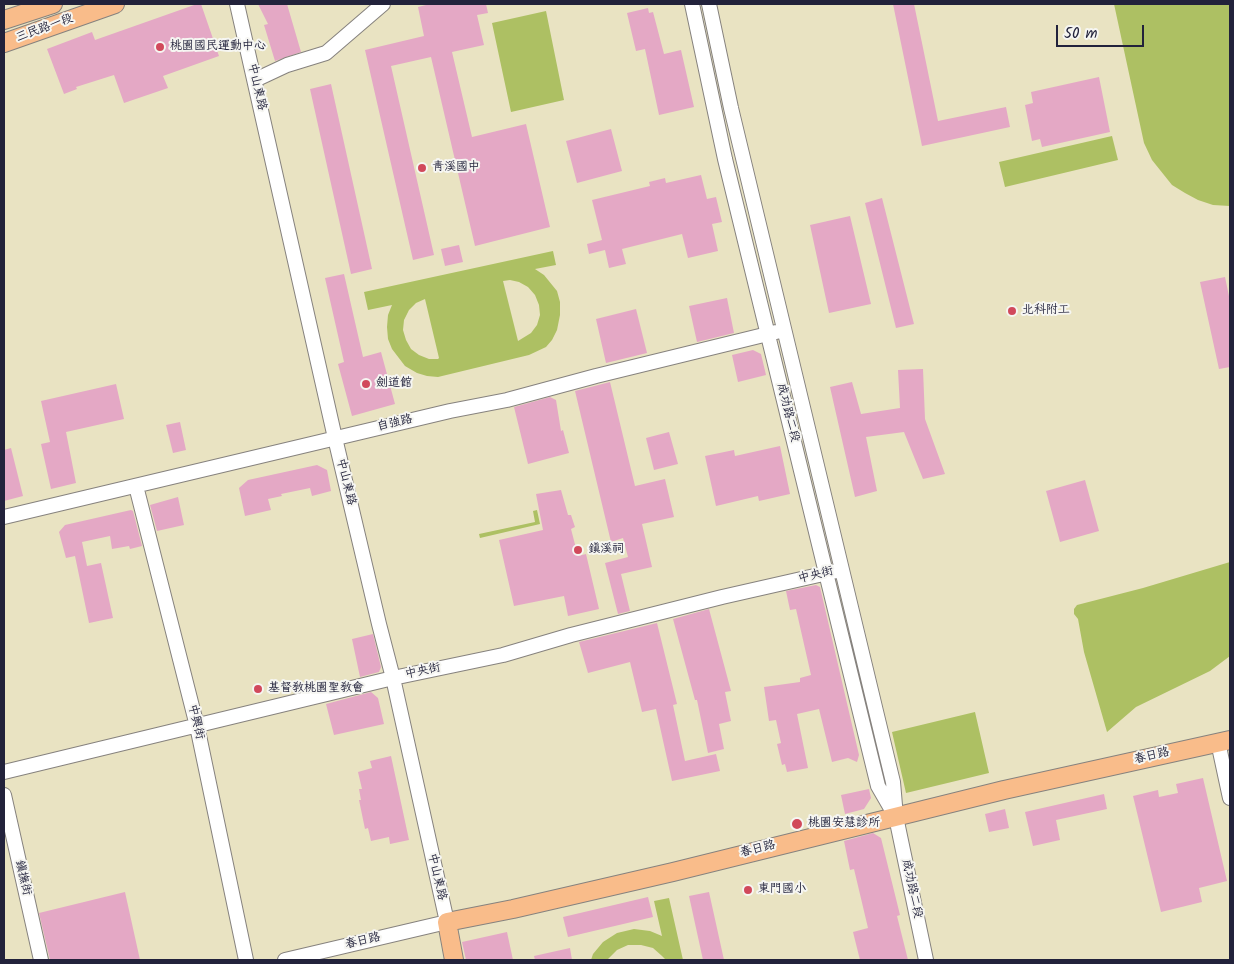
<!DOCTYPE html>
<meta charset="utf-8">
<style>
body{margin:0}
#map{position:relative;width:1234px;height:964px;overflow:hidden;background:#e9e3c2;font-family:Kalam,sans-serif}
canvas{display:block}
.frame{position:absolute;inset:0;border:5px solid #22223b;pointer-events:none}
.scale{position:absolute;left:1056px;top:25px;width:88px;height:22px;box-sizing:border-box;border:2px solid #22223b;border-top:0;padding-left:6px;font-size:15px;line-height:18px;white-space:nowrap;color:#22223b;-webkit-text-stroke:4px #f6f6f2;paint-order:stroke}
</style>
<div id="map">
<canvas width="1234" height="964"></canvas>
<div class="frame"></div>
<div class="scale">50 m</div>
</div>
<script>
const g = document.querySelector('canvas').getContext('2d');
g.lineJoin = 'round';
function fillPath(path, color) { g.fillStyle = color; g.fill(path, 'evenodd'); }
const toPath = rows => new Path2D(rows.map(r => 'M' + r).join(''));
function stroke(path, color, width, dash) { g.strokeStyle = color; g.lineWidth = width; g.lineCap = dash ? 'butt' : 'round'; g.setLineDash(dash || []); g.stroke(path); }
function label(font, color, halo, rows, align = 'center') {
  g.font = font + ' Kalam,"LXGW WenKai TC",sans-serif'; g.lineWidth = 4; g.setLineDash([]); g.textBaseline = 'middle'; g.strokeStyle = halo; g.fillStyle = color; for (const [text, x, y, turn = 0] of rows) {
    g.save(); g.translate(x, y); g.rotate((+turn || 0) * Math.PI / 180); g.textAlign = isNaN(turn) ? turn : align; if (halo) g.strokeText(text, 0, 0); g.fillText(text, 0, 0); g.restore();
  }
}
fillPath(toPath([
 [1114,4,1230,4,1230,206,1213,205,1198,200,1185,193,1172,185,1152,160,1144,143],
 [546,11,564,100,511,112,492,23],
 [1112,136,1118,160,1005,187,999,162],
 [553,251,556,265,535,269,544,275,557,291,560,302,560,315,557,330,552,340,546,347,529,355,438,377,427,376,417,373,405,366,392,349,388,339,387,327,388,315,392,305,368,310,364,292],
 [510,280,519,282,528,287,535,295,539,305,540,315,537,325,531,333,518,341,503,281],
 [425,299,439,358,438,359,429,359,419,355,411,349,406,340,403,330,404,320,409,310,416,303],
 [537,510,540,524,480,538,479,534,535,522,533,511],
 [1230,562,1230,656,1210,671,1136,707,1107,732,1084,652,1078,619,1074,614,1074,609,1077,605,1143,588],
 [975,712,989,773,906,793,892,732],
 [669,898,683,960,666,960,662,956,653,948,641,945,628,945,617,950,607,960,591,960,593,954,603,942,617,933,634,929,650,931,662,936,654,901]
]), '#adc063');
fillPath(toPath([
 [197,4,201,4,219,56,163,76,168,88,124,103,114,75,76,87,77,89,64,94,47,49,92,32,95,40],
 [258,4,287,4,301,52,275,61,264,25,268,24],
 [430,4,486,4,488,13,477,15,484,45,452,52,472,137,526,124,550,227,475,246,431,57,391,66,434,255,413,260,365,50,424,36,418,7],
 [893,4,914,4,938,121,1006,107,1010,127,922,146],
 [648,8,649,13,653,12,664,54,681,50,694,107,659,115,645,49,636,51,627,13],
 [1099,77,1110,132,1042,147,1040,139,1032,141,1025,105,1033,103,1031,92],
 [331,84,372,269,351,274,310,89],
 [611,129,622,171,577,183,566,141],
 [701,175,707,199,716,197,722,222,712,224,718,251,688,258,682,234,622,249,626,264,609,268,605,250,589,254,587,244,602,240,592,200,650,186,649,182,665,178,666,183],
 [882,198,914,324,896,328,865,203],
 [850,216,871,304,829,313,810,225],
 [459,245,463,262,445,266,441,249],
 [344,274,363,357,381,352,395,404,352,416,338,364,344,362,325,278],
 [1225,277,1230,301,1230,367,1219,369,1200,282],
 [727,298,734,333,697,342,689,306],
 [636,309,647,353,606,363,596,319],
 [753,350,761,354,766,375,738,382,732,355],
 [923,369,925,419,945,474,923,479,904,432,866,437,877,491,855,497,830,387,852,382,861,414,900,408,898,370],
 [610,382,635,486,665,479,674,517,642,524,652,567,621,574,630,611,618,614,605,563,628,557,623,538,611,542,575,391],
 [116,384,124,419,66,432,76,483,51,489,41,444,50,442,41,401],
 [550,397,556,400,561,431,563,430,569,453,528,464,514,407],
 [180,422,186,450,173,453,166,425],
 [669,432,678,464,654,470,646,438],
 [780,446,790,494,759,501,758,496,716,506,705,456,734,450,735,456],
 [11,448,23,496,4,501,4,450],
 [317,465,327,470,331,491,312,496,310,488,281,494,282,496,268,499,271,510,245,516,239,488,248,480],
 [1085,480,1099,531,1060,542,1046,491],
 [561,490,568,515,571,515,575,527,571,529,578,556,586,554,599,609,568,616,564,596,514,606,499,540,543,530,536,494],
 [178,497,184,525,157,531,150,505],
 [131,510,133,511,142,546,130,549,129,546,112,549,110,536,82,542,87,566,101,563,113,618,89,623,75,556,66,558,59,532,65,525],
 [816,585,820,587,859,755,857,762,848,758,832,762,819,709,797,714,808,768,787,772,785,764,782,765,777,744,781,743,776,720,769,721,764,687,800,682,800,678,811,675,796,609,790,610,786,591],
 [709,609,731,691,725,692,731,721,719,724,724,749,708,753,697,700,695,700,673,619],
 [657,623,677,704,673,705,685,761,716,754,720,771,672,781,656,709,642,712,630,662,588,673,579,642],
 [373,634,381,667,379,672,360,677,352,639],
 [371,692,378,698,384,724,334,735,326,704],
 [391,756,409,840,390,844,389,837,371,841,368,828,365,829,359,800,361,800,359,789,362,789,358,772,372,768,370,761],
 [1203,778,1227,881,1199,888,1202,902,1161,912,1133,796,1158,790,1159,797,1178,793,1176,784],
 [869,789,871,798,864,809,845,814,841,795],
 [1104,794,1107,809,1056,820,1060,840,1033,846,1025,812],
 [1005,809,1009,828,989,832,985,814],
 [873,833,881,838,900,915,897,916,908,960,860,960,853,932,868,928,854,869,850,870,844,841],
 [125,892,140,960,50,960,39,913],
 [709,892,724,960,703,960,689,896],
 [648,897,653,917,568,937,563,917],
 [507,932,513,960,466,960,462,942],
 [570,948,572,960,535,960,534,956]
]), '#e4a8c5');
const minor = toPath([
 [237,4,335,438,379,624,393,678,447,922,285,960],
 [692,4,725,159,878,786,893,812],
 [709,4,731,108,893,782,896,817,926,960],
 [255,80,287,65,326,53,383,4],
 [136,486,197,726,246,960],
 [4,517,450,411,507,400,596,376,776,332],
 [1218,742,1230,798],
 [4,772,393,678,503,655,571,635,722,597,841,570],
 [4,795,41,960]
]);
const major = toPath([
 [4,20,53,4],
 [4,43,115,4],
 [454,960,447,922,513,909,673,872,1004,790,1230,740]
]);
stroke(minor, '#86827e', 16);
stroke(major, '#86827e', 20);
stroke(minor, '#fff', 14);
stroke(major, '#f9bc8a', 18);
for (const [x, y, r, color] of [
 [160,47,5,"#d1495b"],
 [422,168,5,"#d1495b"],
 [1012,311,5,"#d1495b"],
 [366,384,5,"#d1495b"],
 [578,550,5,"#d1495b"],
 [258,689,5,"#d1495b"],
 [797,824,6,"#d1495b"],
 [748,890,5,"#d1495b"]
]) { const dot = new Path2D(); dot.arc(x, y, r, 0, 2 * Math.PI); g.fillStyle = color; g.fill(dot); stroke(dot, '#f6f6f2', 2); }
label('12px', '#22223b', '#f6f6f2', [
 ["三民路一段",45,29,-20],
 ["中山東路",256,87,77],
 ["成功路二段",787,413,76],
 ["自強路",395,424,-13],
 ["中山東路",345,482,76],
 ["中央街",816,576,-14],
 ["中央街",423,672,-12],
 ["中興街",195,722,77],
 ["春日路",1152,757,-13],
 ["春日路",758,850,-14],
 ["中山東路",436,877,77],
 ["鎮撫街",22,878,77],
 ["成功路二段",911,889,78],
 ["春日路",363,942,-13]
]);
label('12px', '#22223b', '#f6f6f2', [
 ["桃園國民運動中心",170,47],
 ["青溪國中",432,168],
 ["北科附工",1022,311],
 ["劍道館",376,384],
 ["鎮溪祠",588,550],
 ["基督教桃園聖教會",268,689],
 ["桃園安慧診所",808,824],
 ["東門國小",758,890]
], 'left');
</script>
